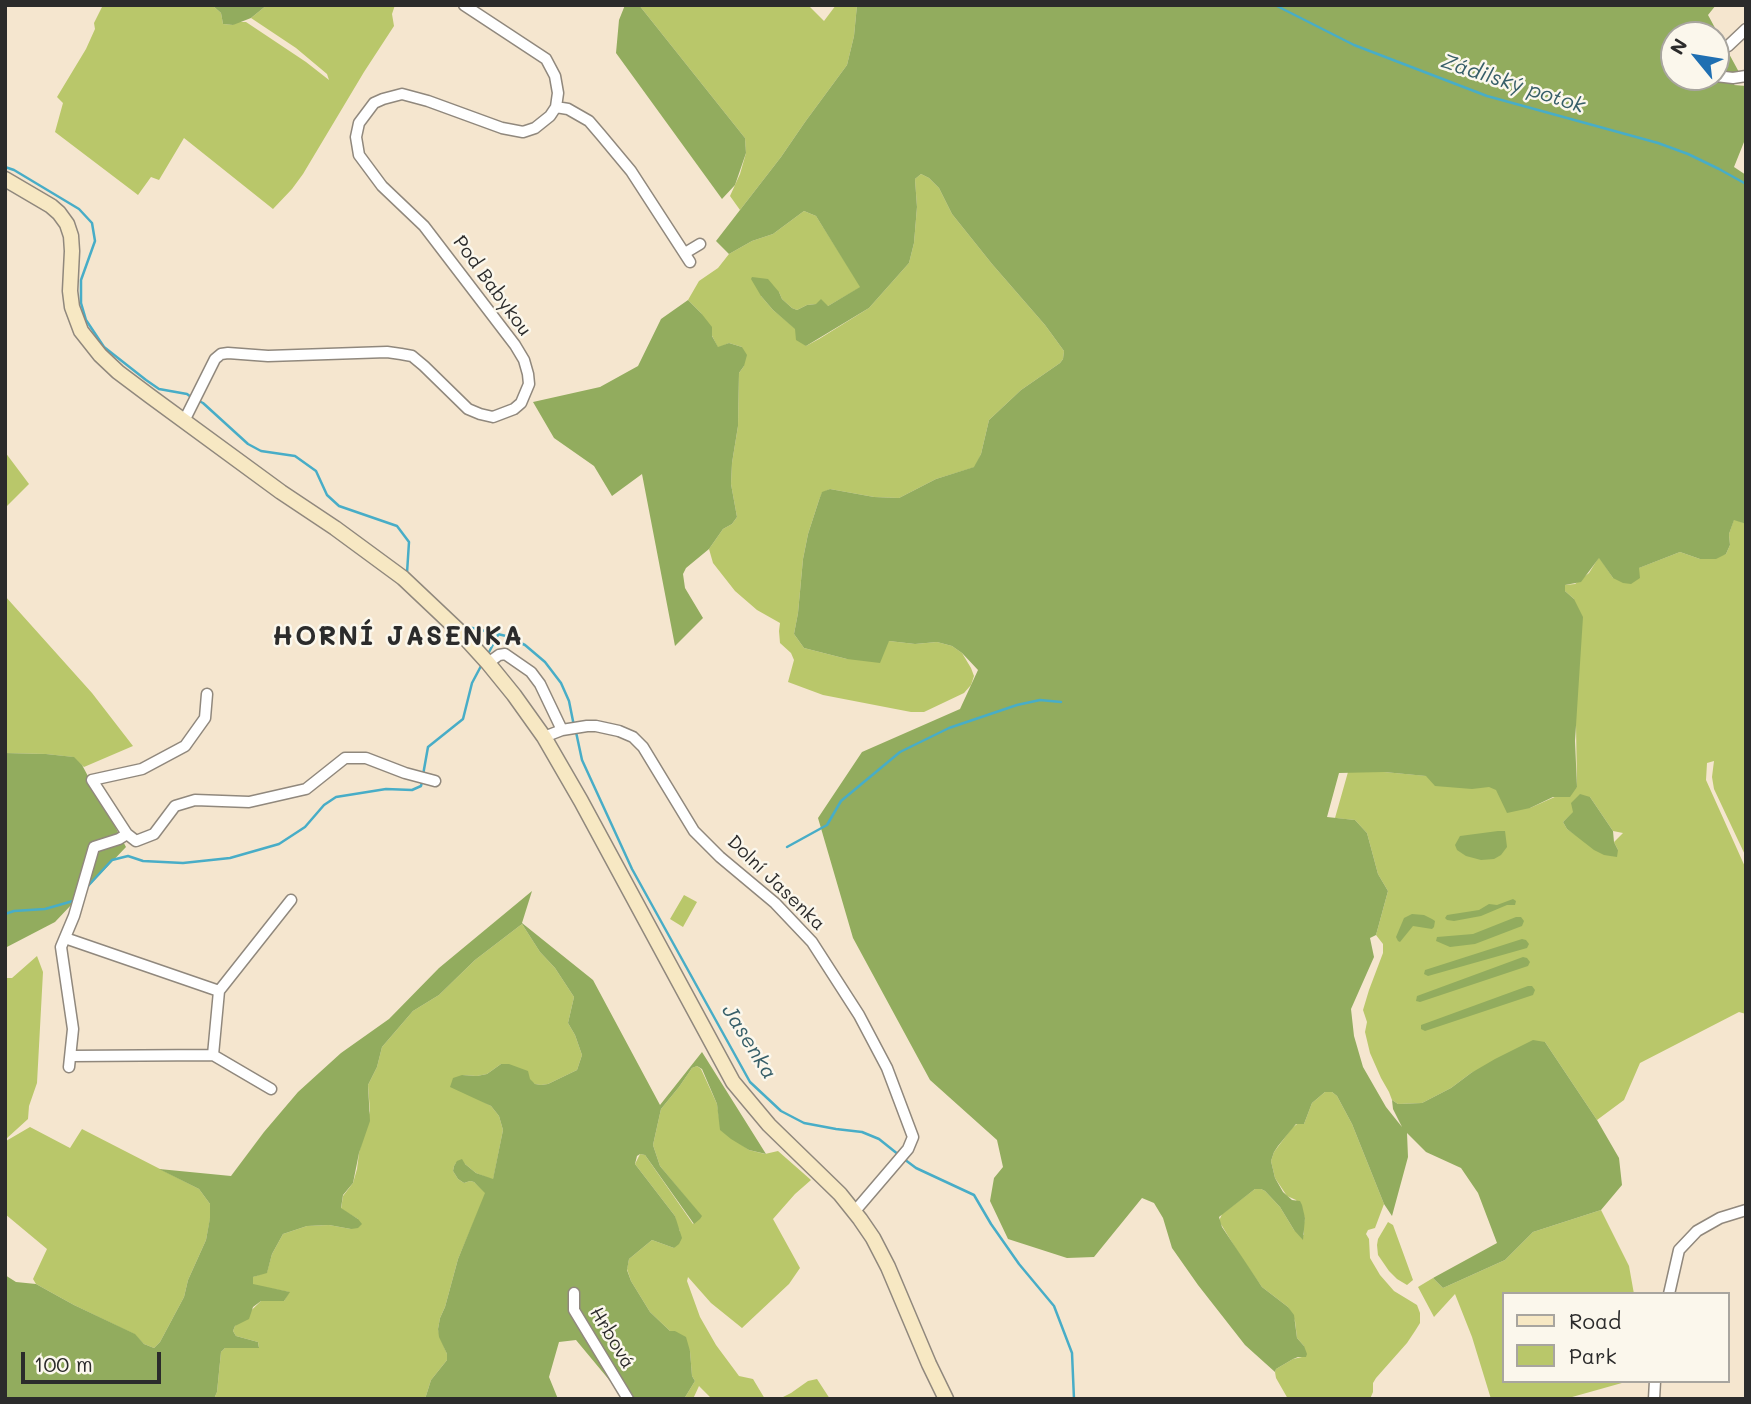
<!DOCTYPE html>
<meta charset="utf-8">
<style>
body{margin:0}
#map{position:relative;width:1751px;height:1404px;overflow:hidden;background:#f5e6cf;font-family:Mali,sans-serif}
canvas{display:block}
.frame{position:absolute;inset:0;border:7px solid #2b2b2b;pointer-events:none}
.legend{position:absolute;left:1502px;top:1292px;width:228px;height:91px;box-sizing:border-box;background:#fbf7ec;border:2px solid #a8a59f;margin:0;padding:9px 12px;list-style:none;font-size:21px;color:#2b2b2b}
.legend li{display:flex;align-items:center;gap:14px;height:35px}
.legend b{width:35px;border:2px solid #a8a59f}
.north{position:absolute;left:1660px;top:21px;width:70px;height:70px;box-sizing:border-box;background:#fbf7ec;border:2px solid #a8a59f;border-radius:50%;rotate:300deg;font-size:19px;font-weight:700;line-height:28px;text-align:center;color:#2b2b2b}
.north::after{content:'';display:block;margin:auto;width:24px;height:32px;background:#1f6fb2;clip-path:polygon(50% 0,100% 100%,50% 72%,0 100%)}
.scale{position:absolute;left:21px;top:1352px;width:140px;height:32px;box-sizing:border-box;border:4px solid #2b2b2b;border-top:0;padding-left:9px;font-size:21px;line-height:24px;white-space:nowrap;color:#2b2b2b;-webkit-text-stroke:5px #fbf7ec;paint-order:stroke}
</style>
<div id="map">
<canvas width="1751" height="1404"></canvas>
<div class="frame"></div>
<ul class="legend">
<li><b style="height:9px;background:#f7e8c3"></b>Road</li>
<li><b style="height:19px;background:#b9c76a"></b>Park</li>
</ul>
<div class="north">N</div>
<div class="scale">100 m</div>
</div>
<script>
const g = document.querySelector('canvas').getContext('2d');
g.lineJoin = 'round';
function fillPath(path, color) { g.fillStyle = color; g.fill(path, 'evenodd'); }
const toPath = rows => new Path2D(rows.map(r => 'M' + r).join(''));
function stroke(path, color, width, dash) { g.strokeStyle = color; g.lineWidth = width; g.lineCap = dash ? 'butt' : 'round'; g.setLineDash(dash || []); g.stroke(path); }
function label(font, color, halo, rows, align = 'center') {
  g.font = font + ' Mali,sans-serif'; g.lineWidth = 5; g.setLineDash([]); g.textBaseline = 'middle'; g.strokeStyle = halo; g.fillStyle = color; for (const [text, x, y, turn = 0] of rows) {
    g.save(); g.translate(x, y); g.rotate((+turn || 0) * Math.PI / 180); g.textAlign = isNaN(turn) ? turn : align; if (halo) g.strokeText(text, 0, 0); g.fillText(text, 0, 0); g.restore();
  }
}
fillPath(toPath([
 [103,5,212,5,221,13,223,24,233,25,235,22,246,22,306,62,329,80,327,74,296,48,251,18,267,5,395,5,392,14,394,26,364,72,303,174,292,189,273,209,184,138,159,180,151,177,138,195,55,132,63,103,57,97,86,49,95,29,94,23],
 [639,5,808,5,824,21,836,5,857,5,854,36,847,65,805,122,781,157,740,210,730,196,740,174,746,153,745,138],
 [921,174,929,178,939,188,952,214,992,264,1045,325,1064,351,1063,359,1060,363,1021,390,989,420,981,454,975,467,936,479,899,498,874,497,830,489,822,493,819,500,808,534,803,559,798,613,794,634,804,648,847,659,889,641,915,644,937,642,952,646,962,653,971,668,974,676,971,685,964,693,924,712,911,712,823,695,788,682,794,660,791,653,780,643,779,631,780,623,757,610,735,591,713,563,709,549,723,529,732,524,737,517,731,484,732,463,738,426,739,373,744,366,742,347,729,343,718,348,701,313,688,300,699,281,718,268,729,254,752,241,773,234,804,211,816,216,861,287,828,306,816,304,807,305,797,310,792,308,782,299,779,292,761,296,773,310,796,329,806,346,819,339,869,308,909,263,914,243,917,207,915,179],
 [5,452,29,484,5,508],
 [1734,519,1746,524,1746,857,1714,789,1712,777,1714,761,1707,763,1706,780,1746,869,1746,1014,1739,1012,1640,1063,1624,1100,1597,1120,1545,1042,1471,1073,1451,1088,1422,1103,1398,1104,1392,1100,1389,1092,1381,1078,1370,1053,1365,1032,1367,1022,1363,1010,1369,990,1383,953,1383,944,1376,935,1388,891,1378,874,1367,833,1355,820,1335,818,1348,772,1384,772,1427,776,1497,785,1530,808,1577,787,1574,599,1565,591,1565,585,1575,584,1589,573,1599,557,1613,578,1680,552,1700,559,1726,554,1730,545,1729,534],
 [1590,797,1613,831,1623,833,1614,842,1618,850,1577,836,1567,829,1563,822],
 [5,596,92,693,133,746,84,767,73,757,46,754,5,753],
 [684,895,697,902,683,927,670,919],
 [522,924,540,952,555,968,574,997,568,1023,575,1035,582,1055,577,1070,548,1084,541,1085,535,1084,501,1064,487,1074,477,1076,462,1075,478,1099,491,1106,499,1116,503,1130,493,1180,476,1173,465,1164,456,1163,454,1166,453,1171,458,1179,464,1183,470,1181,474,1182,486,1193,458,1259,445,1307,440,1318,438,1329,440,1337,447,1354,447,1360,431,1380,425,1399,214,1399,217,1392,221,1352,225,1348,259,1347,258,1342,236,1336,233,1331,235,1326,261,1301,284,1301,289,1292,253,1285,253,1277,267,1272,272,1254,283,1234,307,1226,329,1225,351,1229,358,1219,341,1209,343,1196,353,1183,357,1169,359,1153,370,1111,368,1085,377,1067,382,1047,413,1011,439,995,475,960],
 [37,956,43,972,37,1083,29,1106,28,1119,6,1139,6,1141,30,1127,70,1148,82,1129,199,1189,210,1204,210,1219,206,1240,188,1280,184,1297,160,1342,154,1348,144,1344,134,1334,74,1305,36,1284,33,1279,47,1249,5,1214,5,978,12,978],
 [697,1066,701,1069,717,1104,721,1130,749,1150,765,1154,778,1151,811,1180,795,1194,773,1219,800,1268,789,1284,742,1328,711,1303,688,1277,687,1281,700,1317,716,1345,739,1376,753,1379,765,1399,712,1399,699,1386,693,1399,684,1399,695,1381,692,1376,690,1351,676,1332,670,1331,650,1312,631,1281,627,1269,629,1259,652,1240,674,1248,680,1231,676,1224,675,1216,635,1164,640,1154,645,1155,693,1224,701,1216,660,1166,653,1145,661,1109,679,1087,692,1068],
 [1325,1092,1332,1092,1337,1096,1352,1124,1384,1204,1375,1228,1368,1230,1366,1234,1369,1239,1370,1258,1380,1275,1394,1291,1417,1305,1420,1313,1420,1323,1415,1331,1407,1343,1376,1378,1373,1383,1373,1392,1370,1399,1310,1399,1307,1397,1288,1399,1276,1378,1275,1372,1276,1369,1293,1359,1302,1357,1304,1346,1297,1338,1295,1321,1288,1307,1262,1287,1241,1257,1219,1221,1222,1214,1255,1189,1261,1189,1265,1191,1280,1207,1294,1230,1304,1235,1303,1227,1305,1218,1296,1200,1287,1196,1275,1178,1271,1161,1274,1152,1292,1128,1297,1124,1304,1124,1312,1103],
 [1601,1210,1629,1266,1634,1294,1504,1294,1504,1381,1629,1381,1565,1399,1491,1399,1472,1337,1455,1294,1434,1317,1418,1287,1433,1278,1443,1288,1505,1260,1533,1232],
 [1388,1222,1393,1225,1413,1280,1407,1285,1397,1279,1389,1271,1378,1255,1377,1245,1378,1239],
 [817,1379,830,1399,779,1399,791,1393,808,1381]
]), '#b9c76a');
fillPath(toPath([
 [212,5,267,5,251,18,233,25,223,24,221,13],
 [625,5,639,5,745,138,746,153,735,185,722,199,616,53,619,20],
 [857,5,1716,5,1708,15,1740,74,1734,85,1746,86,1746,137,1734,167,1746,175,1746,524,1734,520,1729,534,1730,545,1726,554,1716,559,1700,559,1680,552,1639,568,1640,578,1631,584,1623,583,1613,578,1599,558,1581,582,1565,585,1565,591,1574,599,1583,617,1575,741,1577,787,1570,797,1553,797,1530,808,1507,813,1496,790,1489,787,1472,789,1435,786,1426,776,1384,772,1339,773,1327,817,1355,820,1367,833,1378,874,1388,891,1376,935,1370,938,1374,957,1351,1009,1354,1036,1363,1067,1386,1107,1402,1127,1393,1109,1392,1100,1398,1104,1422,1103,1451,1088,1471,1073,1495,1059,1533,1040,1545,1042,1597,1120,1619,1158,1622,1185,1601,1210,1533,1232,1505,1260,1443,1288,1433,1278,1497,1243,1478,1193,1461,1168,1426,1152,1407,1133,1408,1157,1392,1216,1384,1204,1352,1124,1337,1096,1332,1092,1325,1092,1312,1103,1304,1124,1296,1124,1278,1146,1274,1152,1271,1161,1275,1178,1283,1192,1292,1200,1300,1201,1302,1205,1305,1218,1303,1240,1294,1230,1280,1207,1265,1191,1261,1189,1255,1189,1219,1217,1222,1227,1262,1287,1288,1307,1294,1315,1297,1338,1304,1346,1307,1354,1306,1357,1298,1357,1293,1359,1276,1369,1275,1372,1245,1345,1198,1285,1172,1248,1163,1218,1154,1203,1142,1198,1094,1257,1067,1258,1008,1239,990,1201,994,1178,1003,1167,997,1140,930,1080,853,938,818,818,862,752,960,709,978,670,962,653,952,646,937,642,915,644,889,641,880,663,847,659,804,648,794,634,798,613,803,559,808,534,819,500,822,492,830,489,874,497,899,498,936,479,974,467,981,454,989,420,1021,390,1060,363,1063,359,1064,351,1045,325,992,264,952,214,939,188,929,178,921,174,915,179,917,207,914,243,909,263,869,308,806,346,796,340,795,329,773,310,761,296,751,279,752,277,768,279,779,292,782,299,792,308,797,310,807,305,816,304,821,299,828,306,860,287,816,216,804,211,773,234,752,241,729,254,716,241,781,157,805,122,847,65,854,36],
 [1674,35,1716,35,1716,77,1674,77],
 [688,300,701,313,712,327,712,336,718,347,729,343,742,347,747,355,744,366,739,373,738,426,732,463,731,484,737,517,732,524,723,529,709,549,686,568,683,574,685,588,703,618,675,646,642,474,612,496,594,466,554,438,533,402,600,387,638,366,661,319],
 [5,753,46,754,74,757,82,765,126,847,55,922,5,948],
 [1580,794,1590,797,1613,831,1614,842,1618,850,1617,857,1604,855,1594,850,1567,829,1563,822,1573,812,1571,803],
 [1498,831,1505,831,1507,847,1501,855,1494,859,1481,860,1466,856,1457,850,1455,845,1460,836],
 [532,891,522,923,593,980,660,1105,702,1052,766,1154,749,1150,731,1139,720,1130,717,1104,702,1069,697,1066,692,1068,679,1087,661,1109,653,1145,660,1166,702,1216,700,1219,694,1224,645,1155,640,1154,637,1156,635,1164,675,1216,682,1238,679,1244,674,1248,652,1240,629,1259,627,1270,631,1281,650,1312,670,1331,675,1331,686,1337,690,1351,692,1376,695,1381,684,1399,625,1399,576,1340,559,1342,549,1377,558,1399,425,1399,431,1380,447,1360,447,1354,439,1337,438,1329,440,1318,445,1307,458,1259,485,1193,474,1182,470,1181,464,1183,458,1179,453,1171,454,1166,457,1161,462,1159,465,1164,476,1173,493,1179,503,1130,499,1116,491,1106,450,1087,453,1078,462,1075,477,1076,487,1074,501,1064,509,1064,528,1071,530,1079,535,1084,541,1085,548,1084,577,1070,582,1055,575,1035,568,1023,574,997,555,968,540,952,522,924,475,960,439,995,413,1011,382,1047,377,1067,368,1085,370,1121,359,1153,353,1183,343,1195,341,1208,358,1219,362,1224,358,1228,351,1229,329,1225,307,1226,283,1234,272,1254,267,1273,253,1277,253,1284,290,1292,284,1301,261,1301,253,1307,249,1319,235,1326,233,1331,236,1336,258,1342,259,1348,225,1348,221,1352,217,1392,214,1399,5,1399,5,1275,16,1282,36,1284,74,1305,135,1334,144,1344,154,1348,160,1342,184,1297,188,1280,206,1240,210,1218,210,1204,199,1189,159,1169,231,1176,264,1132,298,1092,341,1053,389,1019,439,968],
 [1513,899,1516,901,1515,905,1507,905,1481,916,1454,921,1447,920,1445,918,1447,915,1479,910,1489,904,1497,905],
 [1412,914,1424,915,1432,919,1435,921,1434,927,1432,929,1413,926,1400,942,1398,941,1396,937,1404,918],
 [1516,917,1521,917,1524,921,1522,926,1475,944,1450,947,1436,941,1437,937,1473,934],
 [1522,939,1526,940,1529,944,1527,948,1428,976,1424,974,1425,970],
 [1523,957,1527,958,1530,962,1528,966,1420,1002,1416,1001,1417,996],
 [1528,986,1532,986,1535,990,1533,995,1425,1031,1421,1029,1421,1025]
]), '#92ac5e');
stroke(toPath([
 [1275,5,1354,45,1487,96,1658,143,1688,154,1719,169,1746,184],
 [5,167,14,170,79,209,92,223,95,241,81,280,81,303,86,320,104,347,146,380,159,389,187,394,191,397],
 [197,400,203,403,248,444,261,451,295,456,316,471,327,495,339,506,397,526,409,542,407,573],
 [464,626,506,636,525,645,545,662,561,683,569,701,574,726],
 [488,654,498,635],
 [576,732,582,760,632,869,750,1082,781,1111,804,1123,836,1129,862,1132,879,1139,899,1155],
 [423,775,428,747,463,719,472,683,481,666],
 [787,847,827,825,841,801,900,752,949,728,1017,705,1040,700,1061,702],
 [88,886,112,860,128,856,143,861,183,863,230,858,279,844,305,827,324,805,336,797,386,789,412,790,421,786,422,782],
 [5,914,14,911,45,909,73,901],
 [904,1159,916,1168,974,1195,991,1224,1019,1264,1054,1306,1072,1353,1074,1399]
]), '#48adc7', 2.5);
const street = toPath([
 [1716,52,1728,46,1746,29],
 [1716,76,1733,78,1746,76],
 [556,107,568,109,589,121,601,135,631,171,690,262],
 [685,253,700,244],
 [184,421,215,359,221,354,228,353,268,356,387,352,401,354,412,356,424,366,468,409,480,414,493,417,514,409,521,403,529,384,528,374,524,360,515,345,424,226,382,186,359,155,356,137,359,123,374,103,383,99,402,94,428,101,502,128,523,132,535,128,550,116,556,107,558,93,555,76,546,59,464,5],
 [488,663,499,655,505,654,531,672,540,684,562,730],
 [544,737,562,730,587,726,596,726,619,731,633,737,643,747,694,831,720,857,775,903,812,942,859,1015,887,1068,913,1137,908,1149,855,1211],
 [127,834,136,841,154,834,175,806,195,800,249,802,306,789,345,758,366,758,405,773,435,781],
 [65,938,219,991],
 [71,1056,213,1055],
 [69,1067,73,1029,61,947,74,916,94,847,119,839,127,834,92,780,142,769,185,746,205,718,207,694],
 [271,1089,213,1055,219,991,291,900],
 [574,1293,574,1310,628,1399],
 [1669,1294,1679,1250,1697,1231,1720,1218,1746,1210],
 [1654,1399,1655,1381]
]);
const secondary = toPath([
 [5,179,51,206,59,213,67,224,71,236,72,251,70,291,72,307,81,331,100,355,118,372,150,396,281,492,335,528,403,578,458,630,488,663,514,695,544,737,581,801,733,1082,769,1125,840,1194,860,1219,873,1238,888,1267,929,1364,946,1399]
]);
stroke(street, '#90887d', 13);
stroke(secondary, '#90887d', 17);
stroke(street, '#fff', 10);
stroke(secondary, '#f7e8c3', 14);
label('19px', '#2b2b2b', '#fbf7ec', [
 ["Pod Babykou",492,286,54],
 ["Dolní Jasenka",776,883,44],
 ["Hrbová",612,1338,59]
]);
label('italic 21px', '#375f69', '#fbf7ec', [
 ["Zádilský potok",1513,84,18],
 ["Jasenka",749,1042,58]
]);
g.letterSpacing = '2px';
label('bold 26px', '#2b2b2b', '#fbf7ec', [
 ["HORNÍ JASENKA",398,637]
]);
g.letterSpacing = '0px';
</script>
